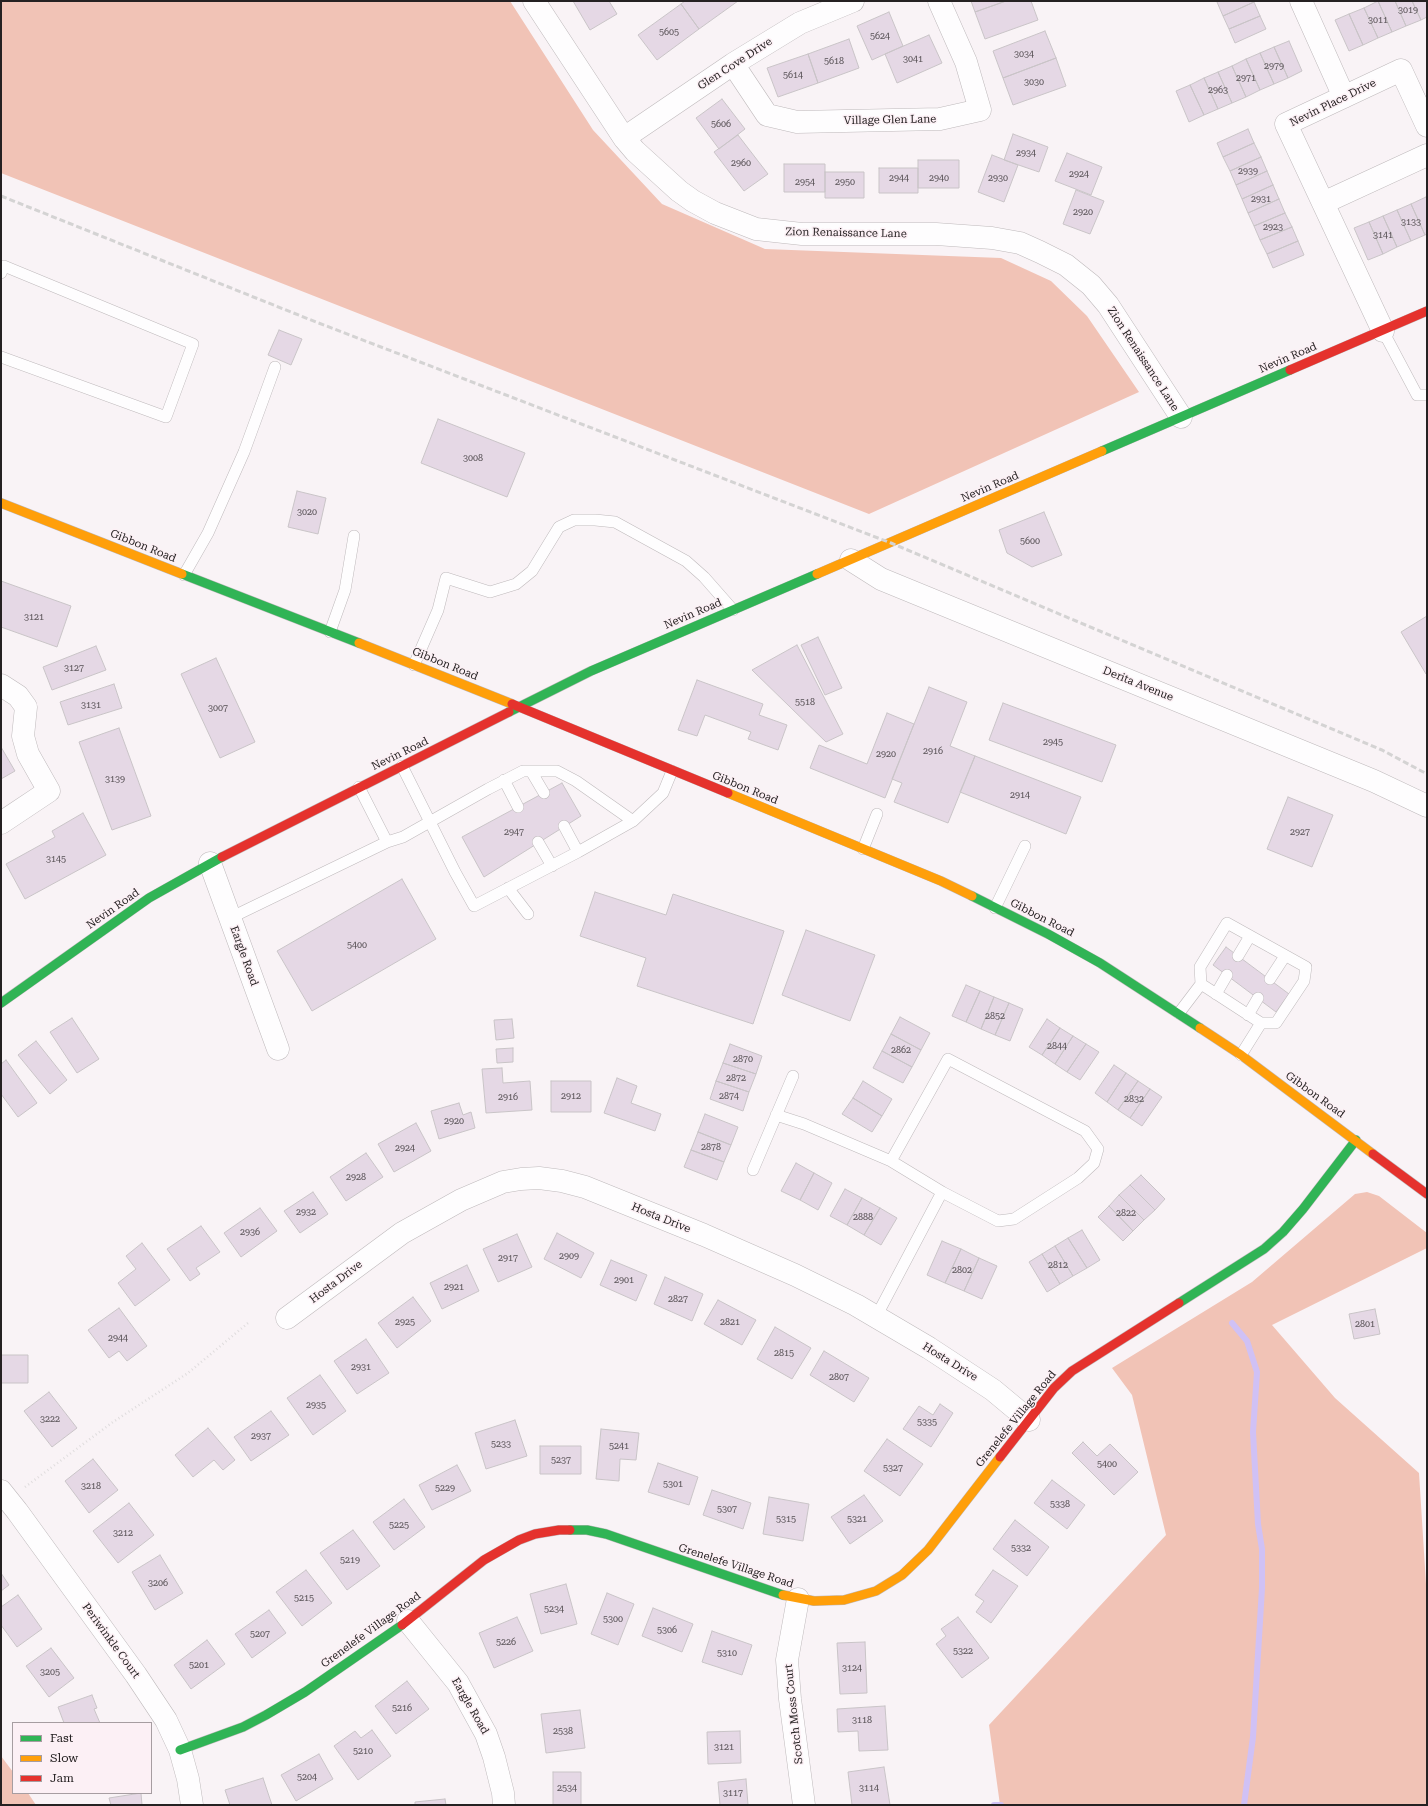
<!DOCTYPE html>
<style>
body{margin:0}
#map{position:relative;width:1428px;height:1806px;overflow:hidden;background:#f9f3f6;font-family:"Roboto Serif",serif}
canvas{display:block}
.frame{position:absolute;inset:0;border:2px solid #252122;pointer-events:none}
.legend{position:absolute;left:12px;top:1722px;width:140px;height:72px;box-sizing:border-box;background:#fcf0f5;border:1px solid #a69da1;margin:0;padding:5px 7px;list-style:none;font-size:12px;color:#252122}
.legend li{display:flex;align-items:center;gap:8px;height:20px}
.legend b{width:20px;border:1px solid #a69da1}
</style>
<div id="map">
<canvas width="1428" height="1806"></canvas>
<div class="frame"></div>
<ul class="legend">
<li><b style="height:5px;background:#30b455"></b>Fast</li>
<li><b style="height:5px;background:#ff9f0a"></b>Slow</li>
<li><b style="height:5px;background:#e5322d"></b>Jam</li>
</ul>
</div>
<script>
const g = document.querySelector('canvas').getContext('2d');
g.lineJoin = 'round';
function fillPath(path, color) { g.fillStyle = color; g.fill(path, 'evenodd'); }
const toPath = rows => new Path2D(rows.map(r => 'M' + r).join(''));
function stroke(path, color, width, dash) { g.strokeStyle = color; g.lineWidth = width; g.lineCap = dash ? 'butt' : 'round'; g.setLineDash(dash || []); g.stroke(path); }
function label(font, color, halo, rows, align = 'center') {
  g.font = font + ' "Roboto Serif",serif'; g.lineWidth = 3; g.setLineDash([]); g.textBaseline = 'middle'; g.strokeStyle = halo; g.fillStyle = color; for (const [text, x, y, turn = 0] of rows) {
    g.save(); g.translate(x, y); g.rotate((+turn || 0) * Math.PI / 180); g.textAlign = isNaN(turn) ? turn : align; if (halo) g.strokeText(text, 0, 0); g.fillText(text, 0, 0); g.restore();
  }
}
fillPath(toPath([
 [1,1,510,1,593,130,662,204,765,249,1001,258,1051,281,1087,316,1139,392,869,514,1,173],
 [1367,1192,1379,1196,1427,1233,1427,1248,1272,1325,1335,1398,1419,1473,1427,1600,1427,1805,1000,1805,989,1725,1166,1535,1132,1395,1112,1368,1252,1282,1355,1194],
 [1,1756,13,1772,13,1793,28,1793,36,1805,1,1805]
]), '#f1c3b6');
stroke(toPath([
 [1232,1323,1247,1341,1257,1372,1253,1432,1258,1524,1262,1549,1262,1588,1253,1737,1244,1805],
 [994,1805,1001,1805]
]), '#d0c1f5', 6);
const building = toPath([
 [573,1,609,1,617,14,590,30,573,1],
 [685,1,738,1,699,29,681,4,685,1],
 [971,1,1006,1,975,12,971,1],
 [1006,1,1031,1,1038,20,985,39,975,12,1006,1],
 [1219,1,1254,1,1254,2,1223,16,1217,2,1219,1],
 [1378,1,1395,1,1406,26,1392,32,1378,1],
 [1378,1,1392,32,1378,38,1364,8,1378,1],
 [1395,1,1412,1,1421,20,1406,26,1395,1],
 [1412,1,1427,1,1427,17,1421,20,1412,1],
 [1254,2,1260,16,1229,29,1223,16,1254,2],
 [681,4,699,29,657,60,638,35,681,4],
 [1364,8,1378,38,1363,45,1349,14,1364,8],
 [889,12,903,46,872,60,857,26,889,12],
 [1349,14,1363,45,1349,51,1335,20,1349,14],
 [1260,16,1266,29,1235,43,1229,29,1260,16],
 [1045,31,1056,58,1003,78,993,51,1045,31],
 [929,35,942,63,897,83,885,54,929,35],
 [849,39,859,68,818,83,808,54,849,39],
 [1289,41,1302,71,1288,78,1274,47,1289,41],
 [1274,47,1288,78,1274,84,1260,53,1274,47],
 [1260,53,1274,84,1260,90,1246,59,1260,53],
 [808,54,818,83,778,97,767,68,808,54],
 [1056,58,1066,86,1013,105,1003,78,1056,58],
 [1246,59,1260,90,1246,97,1232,66,1246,59],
 [1232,66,1246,97,1232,103,1218,72,1232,66],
 [1218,72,1232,103,1218,109,1204,78,1218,72],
 [1204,78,1218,109,1204,115,1190,85,1204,78],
 [1190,85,1204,115,1189,122,1176,91,1190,85],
 [722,99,745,129,719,149,696,118,722,99],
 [1248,129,1254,143,1223,157,1217,143,1248,129],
 [1013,134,1048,147,1039,172,1004,160,1013,134],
 [738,135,768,174,744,191,714,152,738,135],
 [1254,143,1261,157,1230,171,1223,157,1254,143],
 [1067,153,1102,167,1091,195,1055,181,1067,153],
 [992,155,1018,165,1004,202,978,192,992,155],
 [1261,157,1267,171,1236,185,1230,171,1261,157],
 [918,160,959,160,959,188,918,188,918,160],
 [784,164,825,164,825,192,784,192,784,164],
 [879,168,918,168,918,193,879,193,879,168],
 [1267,171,1273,185,1242,199,1236,185,1267,171],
 [825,172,864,172,864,198,825,198,825,172],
 [1273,185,1279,199,1248,213,1242,199,1273,185],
 [1076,190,1104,201,1090,234,1063,224,1076,190],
 [1426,197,1427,200,1427,234,1425,235,1411,204,1426,197],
 [1279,199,1285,213,1254,226,1248,213,1279,199],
 [1411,204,1425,235,1411,241,1397,210,1411,204],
 [1397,210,1411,241,1397,247,1383,216,1397,210],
 [1285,213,1292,227,1260,240,1254,226,1285,213],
 [1383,216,1397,247,1383,254,1369,222,1383,216],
 [1369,222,1383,254,1368,260,1354,228,1369,222],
 [1292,227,1298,241,1267,254,1260,240,1292,227],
 [1298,241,1304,255,1273,268,1267,254,1298,241],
 [279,330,302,339,291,365,268,355,279,330],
 [438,419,525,453,507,497,421,463,438,419],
 [297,491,326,498,318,534,288,527,297,491],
 [1044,512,1062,555,1032,567,1007,553,999,530,1044,512],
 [1,581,71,606,57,647,1,627,1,581],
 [1427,616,1427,673,1426,674,1401,632,1427,616],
 [818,637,842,688,825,695,801,645,818,637],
 [797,645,843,734,826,742,752,670,797,645],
 [96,646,106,670,52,690,43,667,96,646],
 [216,658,255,742,220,758,181,674,216,658],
 [697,680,763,704,759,715,787,725,778,750,748,739,751,732,705,715,697,736,678,730,697,680],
 [114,684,122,708,68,725,60,702,114,684],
 [929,687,967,702,950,746,975,756,948,823,894,802,902,783,892,779,929,687],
 [1003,703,1116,745,1102,782,989,740,1003,703],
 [887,713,914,724,885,798,810,768,819,745,867,764,887,713],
 [119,728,151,816,112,830,79,742,119,728],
 [1,747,15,771,1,779,1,747],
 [975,756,1081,797,1066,834,960,792,975,756],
 [562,783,581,816,484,877,462,837,562,783],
 [1288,797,1333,815,1312,867,1267,849,1288,797],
 [83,813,106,855,25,899,6,864,55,837,52,831,83,813],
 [402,879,436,939,312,1011,277,951,402,879],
 [595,892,666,915,673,894,784,931,753,1024,637,986,646,958,580,936,595,892],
 [806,930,875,955,850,1021,782,995,806,930],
 [1226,947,1289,994,1276,1012,1213,965,1226,947],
 [966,985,980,991,966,1022,952,1016,966,985],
 [980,991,994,997,981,1029,966,1022,980,991],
 [994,997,1009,1003,995,1035,981,1029,994,997],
 [1009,1003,1023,1009,1010,1041,995,1035,1009,1003],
 [900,1017,930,1033,921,1050,891,1034,900,1017],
 [72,1018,99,1059,77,1073,50,1032,72,1018],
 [512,1019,514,1038,496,1040,494,1020,512,1019],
 [1047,1019,1060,1028,1042,1055,1029,1047,1047,1019],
 [1060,1028,1073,1036,1055,1064,1042,1055,1060,1028],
 [891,1034,921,1050,912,1067,882,1051,891,1034],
 [1073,1036,1086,1044,1067,1072,1055,1064,1073,1036],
 [36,1041,67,1080,50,1094,18,1055,36,1041],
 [730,1044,762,1056,756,1074,723,1063,730,1044],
 [1086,1044,1099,1052,1080,1080,1067,1072,1086,1044],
 [513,1048,513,1062,497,1063,496,1049,513,1048],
 [882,1051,912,1067,903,1083,873,1068,882,1051],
 [6,1060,37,1103,18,1117,1,1094,1,1064,6,1060],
 [723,1063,756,1074,749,1092,716,1081,723,1063],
 [1114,1065,1126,1073,1107,1102,1095,1093,1114,1065],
 [502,1068,503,1083,530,1081,532,1110,486,1113,482,1069,502,1068],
 [1126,1073,1138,1081,1118,1110,1107,1102,1126,1073],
 [617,1078,637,1086,631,1103,661,1114,655,1131,604,1113,617,1078],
 [551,1081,591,1081,591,1112,551,1112,551,1081],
 [716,1081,749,1092,743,1111,710,1099,716,1081],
 [863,1081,892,1099,882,1116,853,1098,863,1081],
 [1138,1081,1150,1089,1130,1118,1118,1110,1138,1081],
 [1150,1089,1162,1097,1142,1126,1130,1118,1150,1089],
 [853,1098,882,1116,872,1132,842,1114,853,1098],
 [459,1103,463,1115,471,1112,475,1128,439,1139,431,1111,459,1103],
 [705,1114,738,1127,731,1145,698,1132,705,1114],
 [416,1123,431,1151,394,1172,378,1144,416,1123],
 [698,1132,731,1145,724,1162,691,1150,698,1132],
 [691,1150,724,1162,717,1180,684,1167,691,1150],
 [366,1153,383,1177,346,1201,330,1177,366,1153],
 [796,1163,814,1173,800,1200,781,1191,796,1163],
 [814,1173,832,1183,818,1210,800,1200,814,1173],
 [1141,1175,1165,1199,1155,1210,1130,1185,1141,1175],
 [1130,1185,1155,1210,1144,1220,1119,1195,1130,1185],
 [845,1189,862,1198,847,1225,830,1216,845,1189],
 [313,1192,328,1214,300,1233,284,1211,313,1192],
 [1119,1195,1144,1220,1133,1231,1109,1206,1119,1195],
 [862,1198,880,1208,864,1235,847,1225,862,1198],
 [1109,1206,1133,1231,1123,1241,1098,1217,1109,1206],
 [260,1208,277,1231,241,1257,224,1233,260,1208],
 [880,1208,897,1218,881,1245,864,1235,880,1208],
 [201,1226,220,1252,196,1268,200,1274,190,1281,167,1249,201,1226],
 [1082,1230,1100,1260,1087,1268,1068,1238,1082,1230],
 [557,1233,594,1253,581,1278,544,1259,557,1233],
 [517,1234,532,1267,498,1282,483,1249,517,1234],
 [1068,1238,1087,1268,1073,1276,1055,1246,1068,1238],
 [942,1241,961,1249,945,1283,927,1275,942,1241],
 [142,1243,170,1280,135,1306,118,1283,136,1269,126,1256,142,1243],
 [1055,1246,1073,1276,1060,1284,1042,1254,1055,1246],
 [961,1249,979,1258,964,1291,945,1283,961,1249],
 [1042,1254,1060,1284,1047,1292,1029,1262,1042,1254],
 [979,1258,997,1266,982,1299,964,1291,979,1258],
 [611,1260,647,1275,636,1301,600,1285,611,1260],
 [467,1265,479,1291,442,1309,430,1283,467,1265],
 [665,1277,703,1294,692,1321,654,1304,665,1277],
 [413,1297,431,1321,397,1348,378,1323,413,1297],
 [718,1300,756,1320,742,1345,704,1324,718,1300],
 [119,1308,147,1346,127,1361,119,1351,109,1358,88,1330,119,1308],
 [1375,1309,1380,1334,1354,1339,1349,1314,1375,1309],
 [775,1327,811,1348,792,1379,757,1359,775,1327],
 [366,1339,389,1373,357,1394,334,1361,366,1339],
 [824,1351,869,1378,854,1402,810,1375,824,1351],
 [1,1355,28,1355,28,1383,1,1383,1,1355],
 [320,1375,346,1411,313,1435,287,1398,320,1375],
 [49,1392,77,1428,52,1447,24,1411,49,1392],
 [940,1404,953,1413,931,1447,903,1429,919,1406,933,1415,940,1404],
 [271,1411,289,1435,251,1461,234,1437,271,1411],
 [515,1420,527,1456,486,1469,475,1433,515,1420],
 [208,1428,235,1460,223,1470,214,1460,193,1477,175,1455,208,1428],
 [601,1429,639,1433,636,1460,620,1459,619,1481,596,1479,601,1429],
 [887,1439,923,1464,900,1496,864,1471,887,1439],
 [1083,1442,1097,1456,1110,1444,1138,1472,1114,1495,1072,1453,1083,1442],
 [540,1446,581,1446,581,1474,540,1474,540,1446],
 [93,1459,118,1490,89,1513,65,1481,93,1459],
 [658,1463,698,1477,689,1505,648,1492,658,1463],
 [457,1465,471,1491,432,1510,419,1485,457,1465],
 [1052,1480,1085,1505,1067,1529,1034,1503,1052,1480],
 [712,1490,751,1503,743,1529,703,1515,712,1490],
 [864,1495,883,1521,850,1544,831,1517,864,1495],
 [769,1497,809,1504,803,1541,763,1534,769,1497],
 [404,1499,425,1527,394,1550,373,1522,404,1499],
 [129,1503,154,1535,118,1563,93,1531,129,1503],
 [1015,1520,1049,1547,1027,1576,993,1549,1015,1520],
 [353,1530,380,1566,347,1590,320,1553,353,1530],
 [160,1555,183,1593,155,1610,132,1572,160,1555],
 [306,1570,332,1603,302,1626,276,1592,306,1570],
 [993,1570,1018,1586,991,1623,976,1612,984,1601,975,1595,993,1570],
 [1,1573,9,1585,1,1591,1,1573],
 [566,1584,577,1624,541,1634,530,1594,566,1584],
 [607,1593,634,1604,618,1645,591,1634,607,1593],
 [18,1595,42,1629,17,1647,1,1625,1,1607,18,1595],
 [653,1608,693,1624,682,1652,642,1636,653,1608],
 [269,1610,286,1633,252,1658,235,1634,269,1610],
 [517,1617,533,1651,494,1668,479,1633,517,1617],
 [958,1617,989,1658,962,1678,936,1644,946,1636,941,1629,958,1617],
 [712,1631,752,1645,742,1675,702,1662,712,1631],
 [207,1640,225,1664,191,1689,174,1665,207,1640],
 [865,1642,867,1693,840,1694,837,1643,865,1642],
 [51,1648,74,1678,49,1697,26,1666,51,1648],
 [407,1681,429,1709,396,1734,375,1706,407,1681],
 [92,1695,97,1708,94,1709,100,1723,64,1723,58,1707,92,1695],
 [885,1706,888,1750,859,1751,858,1731,838,1732,837,1709,885,1706],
 [580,1710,585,1748,546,1753,541,1714,580,1710],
 [372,1730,391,1756,358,1780,334,1746,355,1731,361,1738,372,1730],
 [740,1731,741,1763,708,1764,707,1732,740,1731],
 [319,1754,333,1779,296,1801,281,1775,319,1754],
 [884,1767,890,1805,852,1805,848,1772,884,1767],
 [553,1772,581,1772,581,1805,553,1805,553,1772],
 [263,1778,272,1805,230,1805,225,1790,263,1778],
 [746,1779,748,1805,720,1805,718,1782,746,1779],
 [141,1793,142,1805,111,1805,109,1798,141,1793],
 [445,1799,446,1805,415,1805,415,1802,445,1799]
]);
fillPath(building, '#e5d8e5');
stroke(building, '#c9c4c7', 1);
const lane = toPath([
 [1,273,4,266,193,344,166,417,1,357],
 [1383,331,1417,395,1427,395],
 [184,575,208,533,244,452,275,367],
 [330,632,345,590,354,536],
 [414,665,438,610,446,578,490,592,516,584,532,571,559,527,574,520,595,520,615,522,686,561,704,577,733,610],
 [402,766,455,872,474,906,578,852,633,821,663,793,672,771],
 [531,771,544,793],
 [504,780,518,807],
 [359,787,387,842],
 [564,826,578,852],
 [538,842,552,866],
 [863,849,877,814],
 [508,888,528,914],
 [995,908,1025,846],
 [230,918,387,842,403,837,488,789,523,771,557,771,576,781,633,821],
 [1238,956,1250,936],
 [1270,979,1285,956],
 [1216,994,1227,975],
 [1179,1013,1201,984,1200,967,1227,923,1306,967,1304,981,1276,1023,1261,1023,1201,984],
 [1248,1015,1258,998],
 [1241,1055,1261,1023],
 [776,1115,804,1124,891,1161],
 [753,1170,793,1076],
 [876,1317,942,1192,891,1161,948,1059,1085,1131,1098,1149,1094,1163,1078,1178,1014,1219,998,1221,942,1192]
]);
const street = toPath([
 [534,1,624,138,635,151,679,191,693,201,715,213,756,229,802,234,936,234,992,238,1020,243,1040,252,1066,265,1091,285,1108,305,1181,417],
 [1301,1,1344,97],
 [733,64,767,115,797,122,940,119,980,110,966,62,939,1],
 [624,138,733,64,800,23,853,1],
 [1323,203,1427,155],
 [1383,331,1286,124,1401,70,1427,126],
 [851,560,881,579,1374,781,1427,806],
 [1,685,18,696,26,707,23,736,28,754,49,791,1,823],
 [210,863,278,1049],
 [287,1318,402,1233,461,1200,503,1182,521,1179,539,1178,562,1181,585,1187,704,1235,795,1275,856,1305,929,1348,993,1390,1029,1420],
 [1,1491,17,1511,136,1675,166,1720,180,1750,188,1779,192,1805],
 [798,1599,787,1660,790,1699,804,1805],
 [408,1621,458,1683,486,1734,494,1757,503,1793,504,1805]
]);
const fast = toPath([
 [1102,451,1290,370],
 [182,574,359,643],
 [509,712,591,671,817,574],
 [972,896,1048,934,1100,963,1200,1028],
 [1,1003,149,898,222,857],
 [1179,1303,1264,1249,1283,1232,1303,1209,1356,1140],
 [570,1530,587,1530,606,1534,783,1595],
 [180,1750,243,1727,266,1715,305,1692,402,1625]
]);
const slow = toPath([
 [1,503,182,574],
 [817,574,1102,451],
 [359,643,512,704],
 [728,793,941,881,972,896],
 [1200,1028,1241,1055,1373,1154],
 [783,1595,814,1601,844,1600,876,1591,902,1575,928,1550,1000,1457]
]);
const jam = toPath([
 [1290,370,1427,311],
 [512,704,728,793],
 [222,857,509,712],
 [1373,1154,1427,1194],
 [1000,1457,1054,1388,1072,1371,1179,1303],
 [402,1625,484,1560,519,1540,535,1534,559,1530,570,1530]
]);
stroke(lane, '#beb9bb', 12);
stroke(street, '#beb9bb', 23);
stroke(fast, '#beb9bb', 10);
stroke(slow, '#beb9bb', 10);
stroke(jam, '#beb9bb', 10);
stroke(toPath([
 [25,1487,113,1422,188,1373,248,1323]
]), '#dfdcdd', 2.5, [1, 3]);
stroke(lane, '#fefdfe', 11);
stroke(street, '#fefdfe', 22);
stroke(fast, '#30b455', 9);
stroke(slow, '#ff9f0a', 9);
stroke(jam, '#e5322d', 9);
stroke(toPath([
 [1,196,316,322,891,543,1382,750,1427,774]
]), '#d4d3d3', 3, [6, 3]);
label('9px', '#554f53', null, [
 ["3019",1408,10],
 ["3011",1378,20],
 ["5605",669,32],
 ["5624",880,36],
 ["3034",1024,54],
 ["3041",913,59],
 ["5618",834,61],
 ["2979",1274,66],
 ["5614",793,75],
 ["2971",1246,78],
 ["3030",1034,82],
 ["2963",1218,90],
 ["5606",721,124],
 ["2934",1026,153],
 ["2960",741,163],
 ["2939",1248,171],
 ["2924",1079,174],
 ["2944",899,178],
 ["2940",939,178],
 ["2930",998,178],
 ["2954",805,182],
 ["2950",845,182],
 ["2931",1261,199],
 ["2920",1083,212],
 ["3133",1411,222],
 ["2923",1273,227],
 ["3141",1383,235],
 ["3008",473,458],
 ["3020",307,512],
 ["5600",1030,541],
 ["3121",34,617],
 ["3127",74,668],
 ["5518",805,702],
 ["3131",91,705],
 ["3007",218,708],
 ["2945",1053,742],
 ["2916",933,751],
 ["2920",886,754],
 ["3139",115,779],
 ["2914",1020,795],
 ["2947",514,832],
 ["2927",1300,832],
 ["3145",56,859],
 ["5400",357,945],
 ["2852",995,1016],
 ["2844",1057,1046],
 ["2862",901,1050],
 ["2870",743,1059],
 ["2872",736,1078],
 ["2912",571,1096],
 ["2874",729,1096],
 ["2916",508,1097],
 ["2832",1134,1099],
 ["2920",454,1121],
 ["2878",711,1147],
 ["2924",405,1148],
 ["2928",356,1177],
 ["2932",306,1212],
 ["2822",1126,1213],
 ["2888",863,1217],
 ["2936",250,1232],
 ["2909",569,1256],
 ["2917",508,1258],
 ["2812",1058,1265],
 ["2802",962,1270],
 ["2901",624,1280],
 ["2921",454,1287],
 ["2827",678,1299],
 ["2925",405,1322],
 ["2821",730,1322],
 ["2801",1365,1324],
 ["2944",118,1338],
 ["2815",784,1353],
 ["2931",361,1367],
 ["2807",839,1377],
 ["2935",316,1405],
 ["3222",50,1419],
 ["5335",927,1422],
 ["2937",261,1436],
 ["5233",501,1444],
 ["5241",619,1446],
 ["5237",561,1460],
 ["5400",1107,1464],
 ["5327",893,1468],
 ["5301",673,1484],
 ["3218",91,1486],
 ["5229",445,1488],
 ["5338",1060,1504],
 ["5307",727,1509],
 ["5315",786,1519],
 ["5321",857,1519],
 ["5225",399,1525],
 ["3212",123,1533],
 ["5332",1021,1548],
 ["5219",350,1560],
 ["3206",158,1583],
 ["5215",304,1598],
 ["5234",554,1609],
 ["5300",613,1619],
 ["5306",667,1630],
 ["5207",260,1634],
 ["5226",506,1642],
 ["5322",963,1651],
 ["5310",727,1653],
 ["5201",199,1665],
 ["3124",852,1668],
 ["3205",50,1672],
 ["5216",402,1708],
 ["3118",862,1720],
 ["2538",563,1731],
 ["3121",724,1747],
 ["5210",363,1751],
 ["5204",307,1777],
 ["2534",567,1788],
 ["3114",869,1788],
 ["3117",733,1793]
]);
label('11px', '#252122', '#fcf0f5', [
 ["Glen Cove Drive",735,64,-33],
 ["Nevin Place Drive",1333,103,-26],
 ["Village Glen Lane",890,120,-1],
 ["Zion Renaissance Lane",846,233,1],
 ["Nevin Road",1288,358,-23],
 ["Zion Renaissance Lane",1143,359,57],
 ["Nevin Road",990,487,-23],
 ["Gibbon Road",143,546,22],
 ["Nevin Road",693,614,-23],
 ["Gibbon Road",445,664,22],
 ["Derita Avenue",1138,684,22],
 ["Nevin Road",400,754,-26],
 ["Gibbon Road",745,788,22],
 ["Nevin Road",113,909,-35],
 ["Gibbon Road",1042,918,27],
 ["Eargle Road",244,956,70],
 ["Gibbon Road",1315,1095,36],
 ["Hosta Drive",661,1218,22],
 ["Hosta Drive",336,1282,-37],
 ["Hosta Drive",950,1362,32],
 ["Grenelefe Village Road",1016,1419,-51],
 ["Grenelefe Village Road",736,1566,18],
 ["Grenelefe Village Road",371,1630,-36],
 ["Periwinkle Court",111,1641,54],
 ["Eargle Road",470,1706,60],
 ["Scotch Moss Court",794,1714,-96]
]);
</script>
